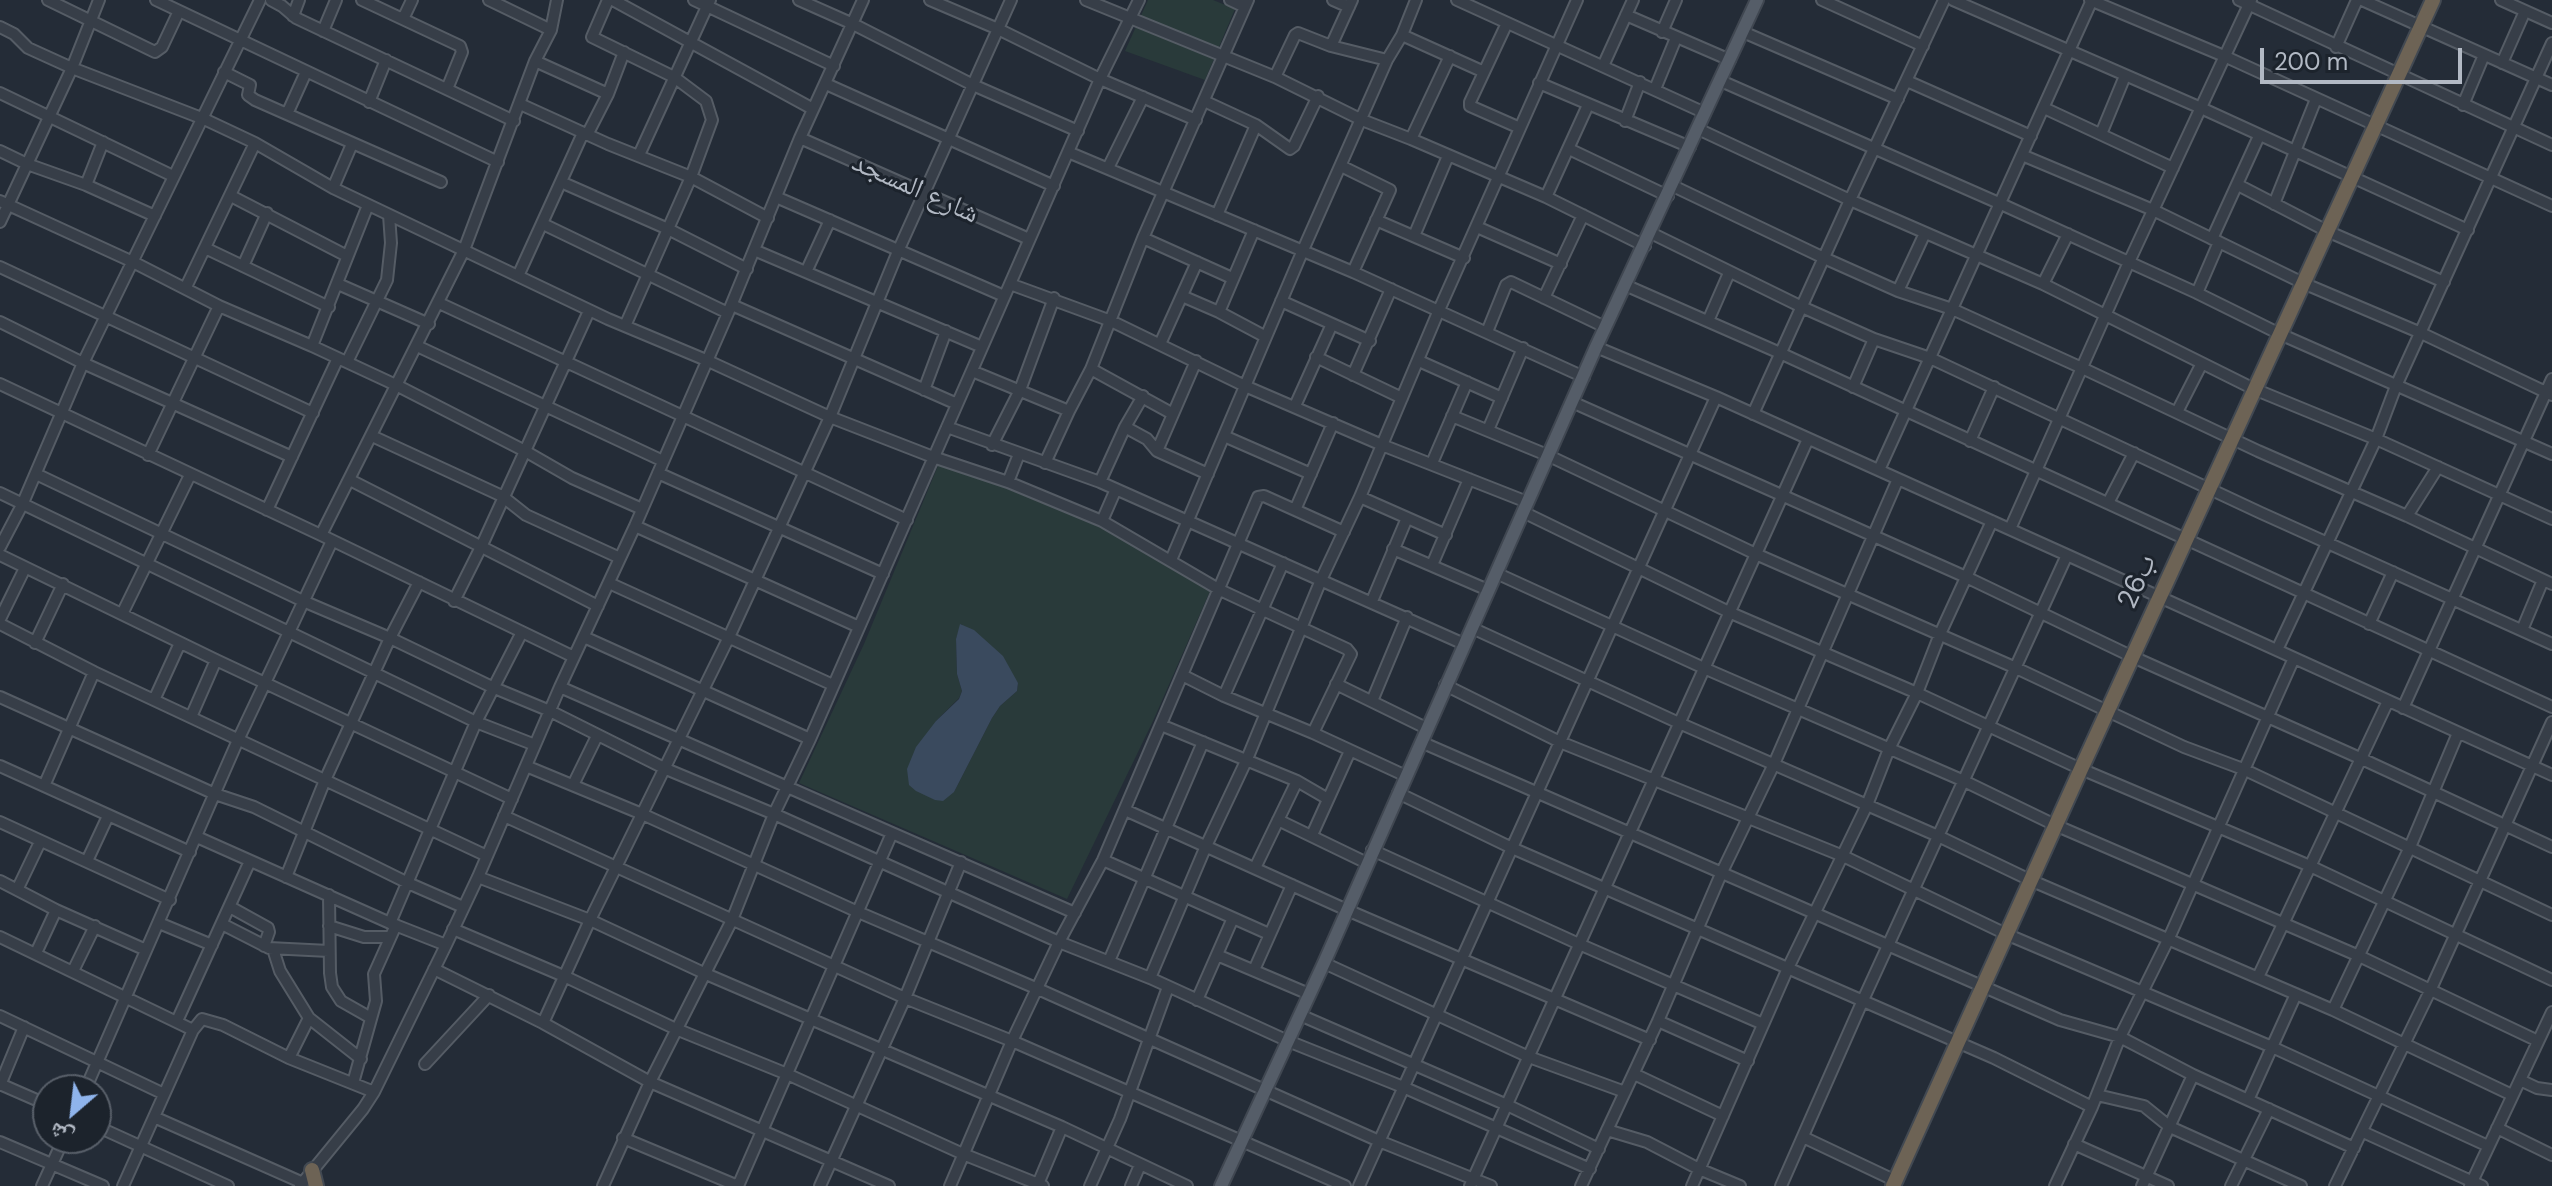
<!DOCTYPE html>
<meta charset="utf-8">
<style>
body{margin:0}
#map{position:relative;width:2552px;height:1186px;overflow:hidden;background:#242c37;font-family:"DM Sans","Noto Naskh Arabic",sans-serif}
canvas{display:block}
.north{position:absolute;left:32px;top:1074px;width:80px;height:80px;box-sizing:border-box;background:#1c232c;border:2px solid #585f69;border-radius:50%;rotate:208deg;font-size:22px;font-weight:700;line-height:32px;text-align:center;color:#b2b9c4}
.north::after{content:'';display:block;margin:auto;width:28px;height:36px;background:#8fb4ec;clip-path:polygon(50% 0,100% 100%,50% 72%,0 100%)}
.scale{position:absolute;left:2260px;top:48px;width:202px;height:36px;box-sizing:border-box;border:4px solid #b2b9c4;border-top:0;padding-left:10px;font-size:24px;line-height:28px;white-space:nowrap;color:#b2b9c4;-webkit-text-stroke:6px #1c232c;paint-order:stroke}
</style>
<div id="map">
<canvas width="2552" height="1186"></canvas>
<div class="north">ش</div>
<div class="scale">200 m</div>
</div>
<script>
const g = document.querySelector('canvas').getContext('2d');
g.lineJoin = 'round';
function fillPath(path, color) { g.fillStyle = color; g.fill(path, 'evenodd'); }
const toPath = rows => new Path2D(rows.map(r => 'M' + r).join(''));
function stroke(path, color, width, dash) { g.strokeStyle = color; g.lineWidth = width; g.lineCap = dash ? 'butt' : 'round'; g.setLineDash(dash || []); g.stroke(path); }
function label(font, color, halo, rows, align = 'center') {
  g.font = font + ' "DM Sans","Noto Naskh Arabic",sans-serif'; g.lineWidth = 6; g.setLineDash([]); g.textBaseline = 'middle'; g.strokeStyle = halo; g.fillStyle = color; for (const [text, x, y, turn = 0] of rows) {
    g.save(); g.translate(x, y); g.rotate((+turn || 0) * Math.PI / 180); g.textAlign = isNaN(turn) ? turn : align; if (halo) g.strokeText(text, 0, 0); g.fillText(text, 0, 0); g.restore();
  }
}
fillPath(toPath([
 [1148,0,1213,0,1235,9,1205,80,1125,51],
 [940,461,1015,489,1115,532,1211,589,1153,721,1067,899,799,783,864,644],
 [961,624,1018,683,1017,691,1000,706,992,718,954,792,936,721,959,698,962,691,957,674,956,639]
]), '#293a3a');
fillPath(toPath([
 [960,624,974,630,1003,656,1018,683,1017,691,1000,706,992,718,954,792,943,801,935,800,916,791,909,785,907,769,916,747,936,721,959,699,962,691,957,674,956,639]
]), '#3a4a5e');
const minor = toPath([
 [48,0,155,52,162,47,179,11],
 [156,0,498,162],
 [271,0,282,6,296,18,514,121],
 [362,0,460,46,462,52,447,89],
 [489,0,551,30],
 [608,0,592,37,674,77,706,101,712,120,691,177,625,326],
 [613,0,813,109],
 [694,0,834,66],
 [799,0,853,24,973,85,1078,131],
 [930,0,998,29,1100,79,1196,120],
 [1086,0,1275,77,1362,120,1411,139,1546,197,1645,246],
 [1230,0,1245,7],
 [1333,0,1349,7],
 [1457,0,1705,113],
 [1822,0,1923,46],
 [1953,0,2201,108,2468,230],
 [2090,0,2224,56,2552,206],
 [2239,0,2552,145],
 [2362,0,2552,85],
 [2501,0,2552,23],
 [1626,15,1730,60],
 [293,16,299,0],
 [403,19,412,0],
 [1507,23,1470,102,1470,106,1520,128],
 [0,27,14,34,28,48,72,68,204,119,255,143,333,188,608,319,706,360,830,417,933,457,1008,482,1102,521,1220,590,1347,649,1351,654,1313,733],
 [323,31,336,0],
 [1662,32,1676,0],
 [1743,32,1898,99],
 [1402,35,1484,72],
 [1331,46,1352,0],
 [2336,47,2357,0],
 [535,61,608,94],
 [2502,63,2525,11],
 [1603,66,1633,0],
 [224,72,250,85,248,95,255,100,441,182],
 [1275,77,1295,35,1298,33,1331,46,1387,60],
 [1721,81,2001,204,2197,293,2280,334,2552,454],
 [1907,81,2031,136],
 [1539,83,1690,147],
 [826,84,1054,186],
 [1655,89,1676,38],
 [0,93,173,176],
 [1204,101,1256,125,1290,149,1294,146,1318,96],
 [369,102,386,60],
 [520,104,608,144,691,177,768,218],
 [2463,105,2484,55],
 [2044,108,2173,168],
 [287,114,306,72],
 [1625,121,1640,82],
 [1698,129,1850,200,2043,284,2254,389,2376,439,2552,519],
 [2101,134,2125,76],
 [587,135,608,94,624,52],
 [800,138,1029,239],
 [1411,139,1450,56],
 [1569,149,1668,196],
 [0,151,27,164,86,185,155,216],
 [1068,152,1353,272,1584,377],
 [639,155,710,0],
 [2022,155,2153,210,2303,283,2421,333,2552,395],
 [1341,166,1390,190,1353,272],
 [1108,168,1143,97],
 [561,182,668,229,747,269],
 [86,185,103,142],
 [2238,185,2327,231,2444,282],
 [1673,186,1824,258,1898,291,1952,309,2082,368,2258,451,2407,516,2552,584],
 [333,188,352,144],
 [231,196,347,256],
 [776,197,1004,296],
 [1546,197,1588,105],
 [0,201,133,262,219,306,312,346,398,386,525,451,572,478,642,509],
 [2274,204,2316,99],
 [1217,215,1256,125],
 [1376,220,1464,258],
 [0,222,72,68,99,0],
 [543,224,728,313],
 [1477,227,1561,264],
 [1651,233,1802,307,1874,339,1930,358,2261,513,2552,644],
 [1414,236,1448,156],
 [1143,238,1232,278],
 [2212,239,2259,136],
 [205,248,329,307],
 [754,250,982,347],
 [243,266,267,213],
 [0,267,313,413],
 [806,272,830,220],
 [518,276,583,133],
 [338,284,429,324],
 [1010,284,1111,321,1245,386,1382,445,1527,502],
 [2043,284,2068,234],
 [1625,285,1780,353,2552,707],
 [186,287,255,143],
 [1898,291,1925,233],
 [2197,293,2219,242],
 [1182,296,1219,312,1266,337],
 [1544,298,1583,215],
 [1281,301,1370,341],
 [439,303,907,520],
 [732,305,957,404],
 [1219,312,1254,230],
 [1708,321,1729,273],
 [0,322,83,363,292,457],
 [1487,332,1506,285,1511,282,1605,327],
 [1160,344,1197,262],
 [312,346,368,205],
 [417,346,663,461],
 [1596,347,1716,397,2067,555,2552,775],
 [1316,357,1402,398],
 [1419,361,1502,398],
 [347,362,387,280,391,243,389,215],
 [1091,369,1173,414],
 [972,371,1069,411],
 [1353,375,1391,289],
 [0,384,321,535,574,657],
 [1853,387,1874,339],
 [924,390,946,331],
 [1572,402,1966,577,2133,657,2362,759,2552,847],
 [1295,406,1332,324],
 [2177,412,2201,365],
 [1753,414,1850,200,1944,0],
 [1452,416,1547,455,1758,555,2016,668,2184,747,2243,769,2552,915],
 [947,427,1100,482,1464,644],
 [1125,427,1147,439,1157,451,1208,474],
 [1488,430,1523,348],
 [372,436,502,496,526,515,620,558],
 [1224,436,1311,474],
 [1970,441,1994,387],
 [992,445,1020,390,1054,298],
 [1157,451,1196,361],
 [148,455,219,306],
 [1045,463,1069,411,1091,369,1143,238,1248,0],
 [1432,463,1467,382],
 [1879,470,2092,0],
 [658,473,883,574],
 [36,474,303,601,390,638,492,687,550,711,666,769,774,814,1059,942,1150,978,1288,1041,1403,1087,1590,1169],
 [350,480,598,606],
 [1008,482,1019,454],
 [1100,482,1125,427,1143,396],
 [0,493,476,722,535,745],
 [1360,497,1446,535],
 [2108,503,2134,453],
 [267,510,338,358],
 [1295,510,1333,423],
 [1523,512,1731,613,1917,693,2081,769,2310,866,2552,980],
 [2407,516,2438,467],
 [1102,521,1116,489],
 [635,526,859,627],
 [2010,529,2129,262,2251,0],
 [321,535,464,250,535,61,551,30,557,0],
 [0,547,22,505,83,363,260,0],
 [1393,549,1488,590],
 [0,555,216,660,512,799],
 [1171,560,1303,250,1387,60,1402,35,1416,0],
 [1432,565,1469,479],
 [1496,573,1706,669,1964,781,2055,825,2359,956,2538,1041],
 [609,583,833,685],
 [454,601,482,545,589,311],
 [1372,601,1407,518],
 [122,614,190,475],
 [0,619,25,568],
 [0,624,94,672,487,856],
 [2369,624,2393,572],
 [1472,628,1679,723,1938,836,2030,880,2333,1010,2512,1095],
 [2522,630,2543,580],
 [584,637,810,739],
 [35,643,63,584],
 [2277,650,2376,439,2396,386,2552,43],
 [1182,675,1224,696,1313,733,1406,776],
 [1336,684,1426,728],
 [1445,685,1560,742,1843,856,2006,934,2272,1047,2488,1146],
 [560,687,892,833,738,1186,623,1138],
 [1224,696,1283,563],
 [0,697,215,794,254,807,408,883,463,907],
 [154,700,180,643],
 [1372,701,1407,617],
 [2403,708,2552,379],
 [191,717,216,660],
 [1161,725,1297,781,1328,799],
 [1421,742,2060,1020,2120,1037,2193,1075,2354,1148],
 [0,766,190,852],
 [526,766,642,814,858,912,1038,989,1379,1141,1491,1186],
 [573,785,597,736],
 [44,786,94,672],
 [1398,793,1512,848,1994,1058,2092,1107],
 [1125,810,1347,910,1650,1040],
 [504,816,905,998,1012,1041,1345,1186],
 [1278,820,1367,863],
 [0,822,170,900],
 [892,833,1075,913],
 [1312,835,1350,751],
 [197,837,390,923,446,945],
 [1372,850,1579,944,1763,1024],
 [1103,860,1269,934],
 [87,861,108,816],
 [1255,868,1297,781],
 [286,877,325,780,390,638,419,582],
 [478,877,590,920,706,974,1062,1127,1187,1186],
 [0,881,56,910,146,950],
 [17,890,40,842],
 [329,895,330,973,332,987,341,1001,371,1018],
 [230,907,268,928,269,932,264,946],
 [159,923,212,945],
 [390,923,476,722,522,632],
 [222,924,269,948,329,951],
 [329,926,364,937,390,937],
 [453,929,566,977,676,1029,787,1074,963,1154,1043,1186],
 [0,937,193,1030],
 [273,949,280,971,309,1018,361,1059],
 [36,953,56,910],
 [1217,955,1309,994],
 [1109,961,1203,742],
 [1324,963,1529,1057,1625,1092],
 [434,969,543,1023,650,1082,889,1186],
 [1254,970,1292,885],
 [73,971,95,926],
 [2258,977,2388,701],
 [1150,978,1206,846,1247,759,1321,580,1360,497,1439,310,1577,0],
 [1197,1000,1233,918],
 [2333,1010,2410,847,2458,733],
 [1300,1015,1507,1105,1599,1149],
 [0,1016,164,1094],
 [177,1021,250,861],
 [1658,1021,1748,1061],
 [543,1023,590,920,729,637,830,417,899,249,1011,0],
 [289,1058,309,1018],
 [425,1064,489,995],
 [1634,1074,1723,1116],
 [2520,1080,2537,1088,2552,1090],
 [353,1083,376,1001,374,974,396,925],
 [0,1084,48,1105],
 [0,1085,24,1027],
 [85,1090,238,740,332,541],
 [2097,1095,2144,1106,2170,1127,2301,1186],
 [2248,1100,2296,994],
 [154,1117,303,1183],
 [96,1126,228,1186],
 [2497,1128,2552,1155],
 [1607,1130,1647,1142,1699,1169,1740,1186],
 [2363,1132,2482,1186],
 [1803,1137,1896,1181],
 [0,1142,103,1186],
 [2074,1144,2168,1186],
 [1038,1184,1062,1127],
 [42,1186,64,1138],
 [123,1186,193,1030,202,1019,223,1025,289,1058,374,1092],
 [300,1186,363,1109,374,1092,446,945,478,877,560,687,635,526,728,313,800,138,863,0],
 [603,1186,650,1082,732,920,774,814,810,739,1100,79,1139,0],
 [820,1186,905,998,961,862],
 [950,1186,1012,1041,1059,942,1103,860,1258,497,1264,496,1344,532],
 [1090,1186,1120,1119,1168,987],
 [1131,1186,1140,1165],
 [1359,1186,1716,397],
 [1470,1186,1808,439],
 [1581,1186,1658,1021,1721,874,1774,764,1898,479],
 [1692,1186,1788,968,1867,805,1889,749,1917,693,1940,634,1992,521],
 [1781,1186,1863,1000,2067,555],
 [2055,1186,2092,1107,2120,1037,2169,938,2294,658],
 [2142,1186,2193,1075],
 [2231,1186,2269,1109],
 [2335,1186,2430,991,2552,722],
 [2470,1186,2552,1012]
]);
const major = toPath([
 [1221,1186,1324,963,1596,347,1757,0]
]);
const highway = toPath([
 [312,1170,316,1186],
 [1893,1186,2081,769,2433,0]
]);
stroke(minor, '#555c65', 14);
stroke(major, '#404751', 16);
stroke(highway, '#424952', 18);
stroke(minor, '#373e48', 10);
stroke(major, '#555d68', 12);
stroke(highway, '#6d6355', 14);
label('28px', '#b2b9c4', '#1c232c', [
 ["شارع المسجد",915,189,24],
 ["26ب",2138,582,-66]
]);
</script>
